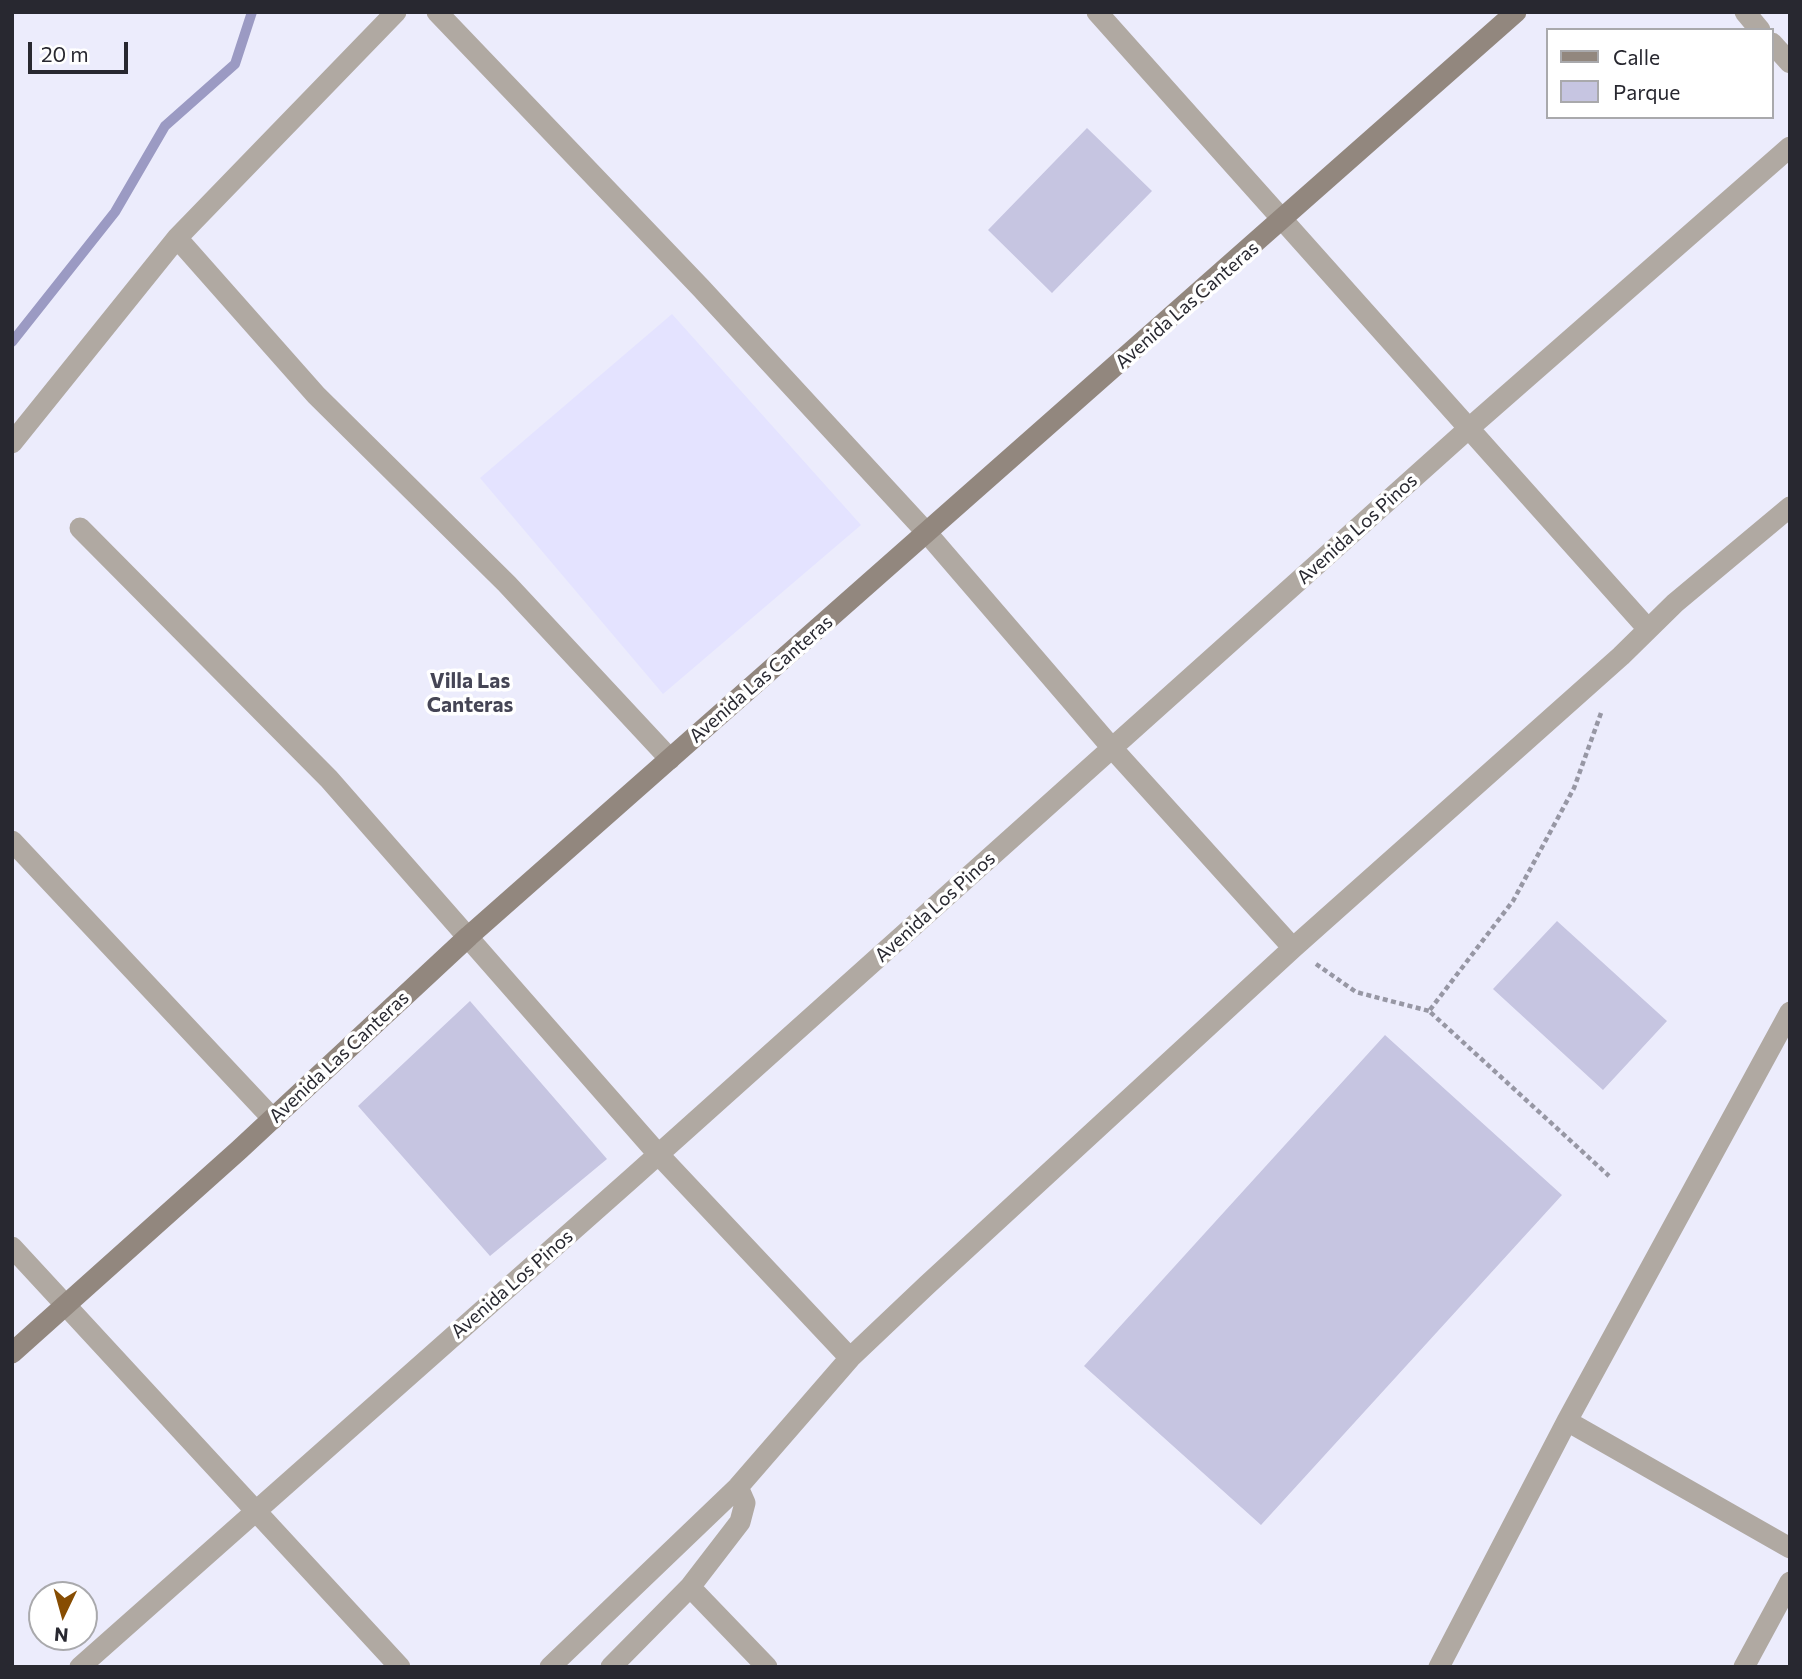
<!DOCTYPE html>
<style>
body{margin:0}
#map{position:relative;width:1802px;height:1679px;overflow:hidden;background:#ececfc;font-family:Commissioner,sans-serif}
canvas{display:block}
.frame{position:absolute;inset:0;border:14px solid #282830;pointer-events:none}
.legend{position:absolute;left:1546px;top:28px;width:228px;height:91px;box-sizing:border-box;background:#fff;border:2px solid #a9a9ac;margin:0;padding:9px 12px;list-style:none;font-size:21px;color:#282830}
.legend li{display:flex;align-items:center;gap:14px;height:35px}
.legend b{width:35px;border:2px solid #a9a9ac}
.north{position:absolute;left:28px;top:1581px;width:70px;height:70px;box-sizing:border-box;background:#fff;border:2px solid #a9a9ac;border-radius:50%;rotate:185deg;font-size:19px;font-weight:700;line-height:28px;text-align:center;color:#282830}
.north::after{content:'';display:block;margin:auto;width:24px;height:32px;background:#874d02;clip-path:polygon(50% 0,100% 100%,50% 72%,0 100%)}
.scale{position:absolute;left:28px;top:42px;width:100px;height:32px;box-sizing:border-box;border:4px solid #282830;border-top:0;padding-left:9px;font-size:21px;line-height:24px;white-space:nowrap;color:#282830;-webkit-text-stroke:5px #fff;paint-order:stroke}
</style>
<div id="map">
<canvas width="1802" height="1679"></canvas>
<div class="frame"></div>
<ul class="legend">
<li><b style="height:9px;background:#92877e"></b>Calle</li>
<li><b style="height:19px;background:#c6c5e1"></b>Parque</li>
</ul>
<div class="north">N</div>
<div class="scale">20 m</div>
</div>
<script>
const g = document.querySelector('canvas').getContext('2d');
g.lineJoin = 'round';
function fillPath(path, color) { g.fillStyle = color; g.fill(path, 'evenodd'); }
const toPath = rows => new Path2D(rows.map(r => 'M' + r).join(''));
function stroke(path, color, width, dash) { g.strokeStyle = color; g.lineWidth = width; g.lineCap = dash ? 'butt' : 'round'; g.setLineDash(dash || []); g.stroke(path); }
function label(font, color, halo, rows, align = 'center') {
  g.font = font + ' Commissioner,sans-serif'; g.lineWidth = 7; g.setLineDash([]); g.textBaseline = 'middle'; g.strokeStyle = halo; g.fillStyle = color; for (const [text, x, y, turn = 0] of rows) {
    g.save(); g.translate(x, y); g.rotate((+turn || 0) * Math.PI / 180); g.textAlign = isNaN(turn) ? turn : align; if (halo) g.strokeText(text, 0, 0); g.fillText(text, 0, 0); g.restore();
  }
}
fillPath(toPath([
 [672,314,861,525,663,694,480,478]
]), '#e4e3ff');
fillPath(toPath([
 [1087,128,1152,191,1052,293,988,230],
 [1557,921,1667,1021,1603,1090,1493,989],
 [470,1001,607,1159,490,1256,358,1106],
 [1385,1035,1562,1195,1261,1525,1084,1366]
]), '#c6c5e1');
stroke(toPath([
 [12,342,115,212,165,126,235,64,252,12]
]), '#9b9ac3', 10);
stroke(toPath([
 [1601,713,1574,788,1513,901,1429,1011,1609,1176],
 [1316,964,1356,992,1429,1011]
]), '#9797a4', 4.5, [5, 3.5]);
stroke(toPath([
 [437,12,701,288,927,533,1112,748,1293,948],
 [1097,12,1648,629],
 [1745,12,1760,30],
 [1772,43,1790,63],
 [177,238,316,395,507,584,670,759],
 [12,443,177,238,396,12],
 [80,528,329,779,658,1154,850,1358],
 [12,841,273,1119],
 [12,1247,400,1667],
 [1567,1421,1790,1548],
 [690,1587,767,1667],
 [80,1667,632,1178,1467,430,1790,147],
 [550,1667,738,1487,850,1358,927,1285,1293,948,1621,656,1675,603,1790,507],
 [611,1667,690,1587,740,1522,745,1503,738,1487],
 [1439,1667,1567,1421,1790,1012],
 [1744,1667,1790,1582]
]), '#b0a9a2', 21);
stroke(toPath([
 [12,1353,239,1150,469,936,1516,12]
]), '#92877e', 21);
label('19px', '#282830', '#fff', [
 ["Avenida Las Canteras",1187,305,-41],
 ["Avenida Los Pinos",1357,529,-42],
 ["Avenida Las Canteras",761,679,-41],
 ["Avenida Los Pinos",935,907,-42],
 ["Avenida Las Canteras",339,1057,-43],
 ["Avenida Los Pinos",512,1284,-41]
]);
label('bold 21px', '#454555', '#fff', [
 ["Villa Las",470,681],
 ["Canteras",470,705]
]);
</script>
